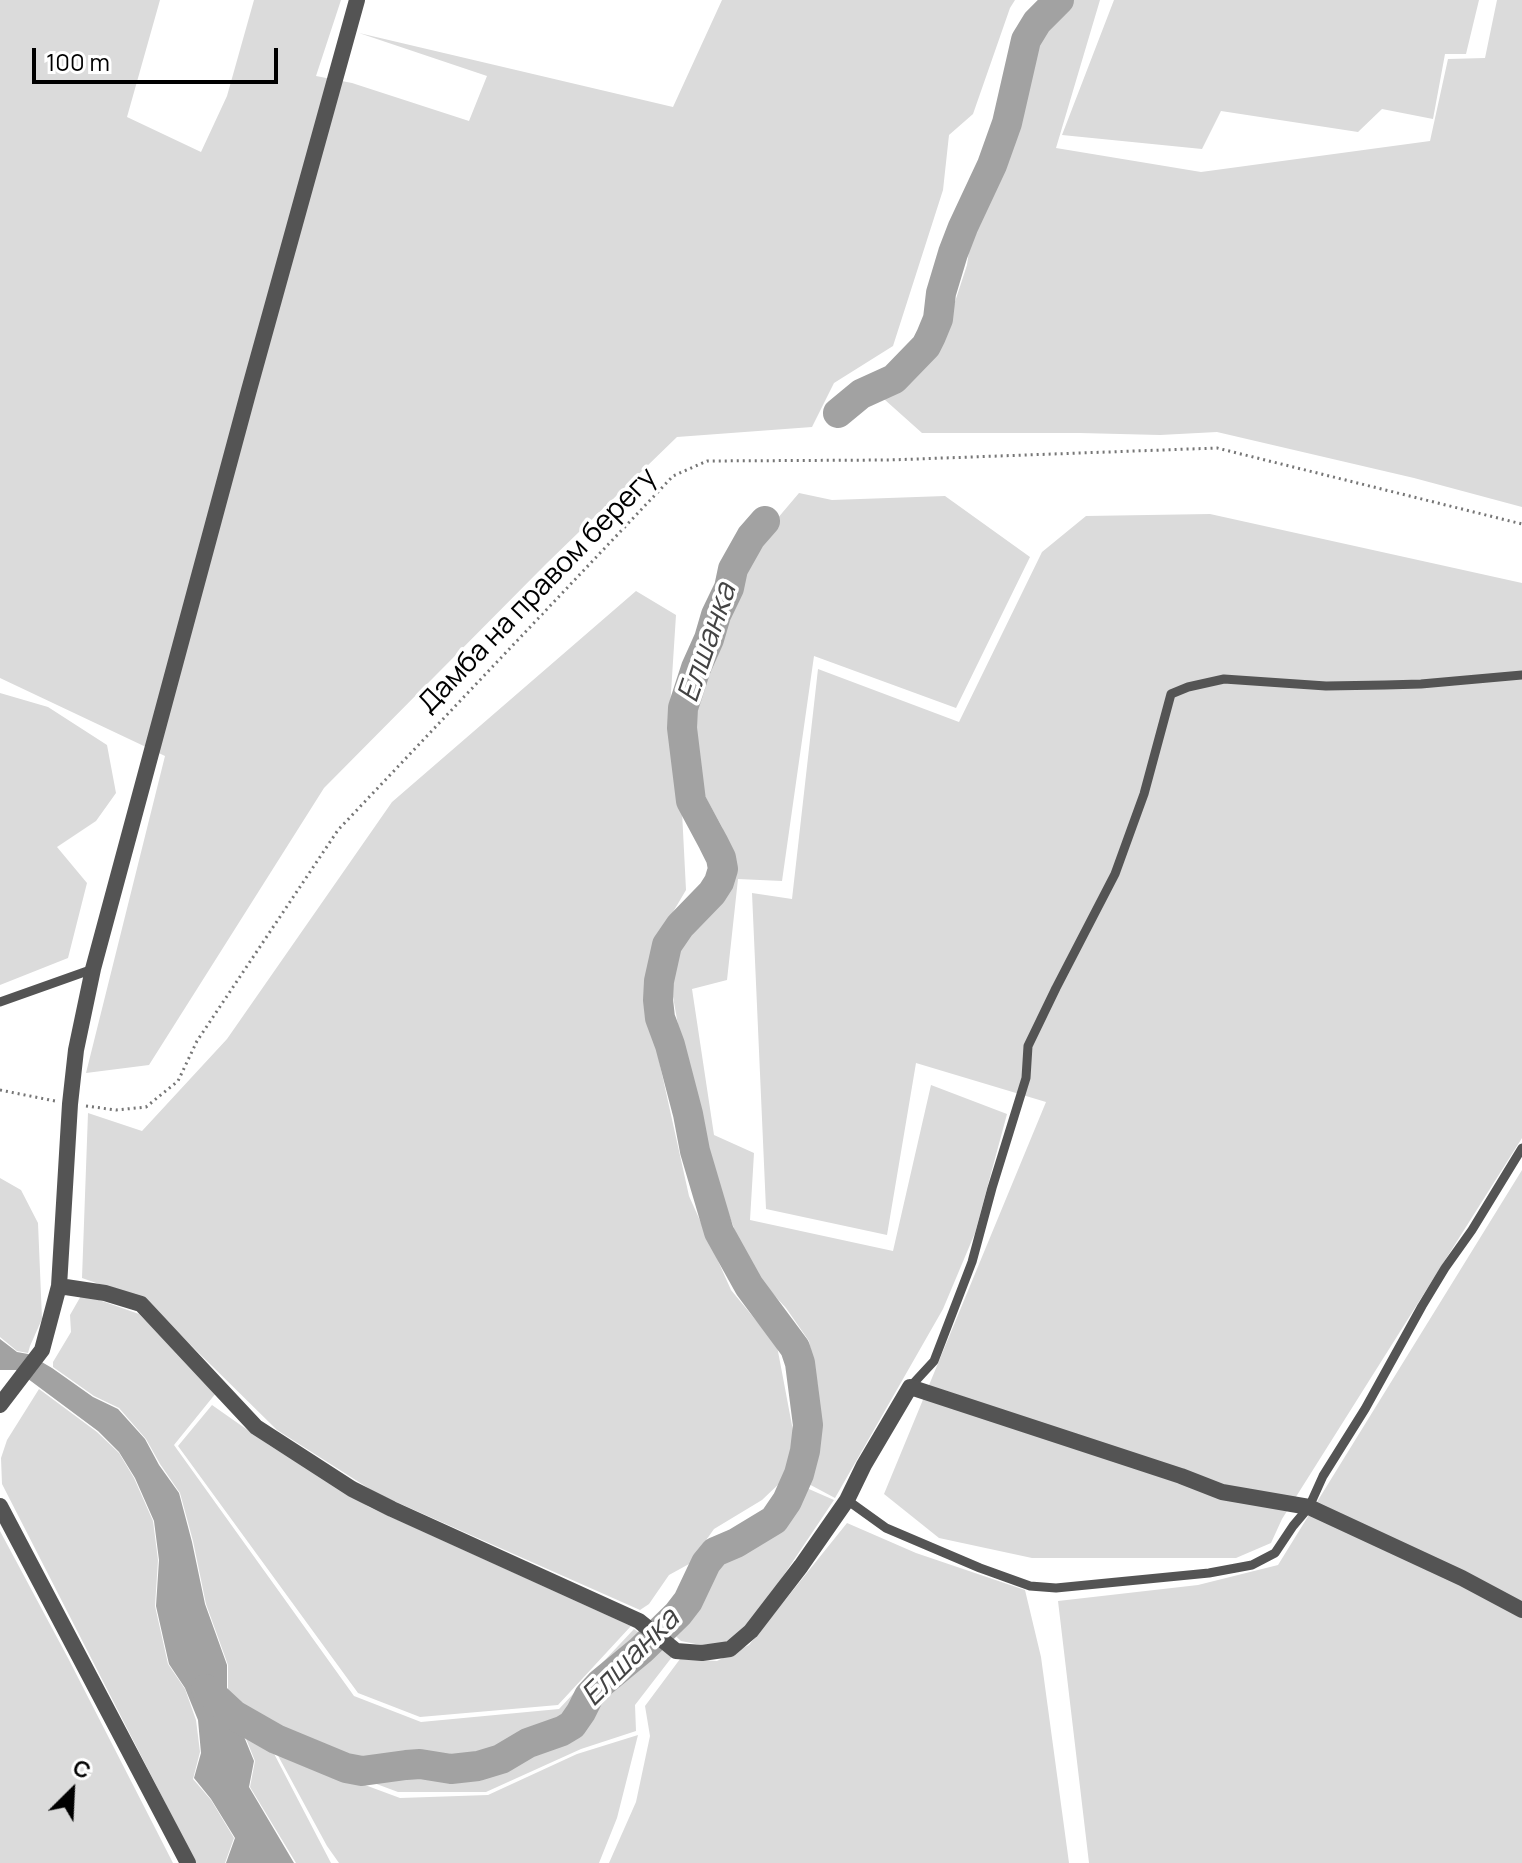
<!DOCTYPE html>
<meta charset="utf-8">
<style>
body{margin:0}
#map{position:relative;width:1522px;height:1863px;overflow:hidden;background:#fff;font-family:Manrope,sans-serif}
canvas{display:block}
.north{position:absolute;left:32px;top:1751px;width:80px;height:80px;-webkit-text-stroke:6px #fff;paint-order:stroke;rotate:24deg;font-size:22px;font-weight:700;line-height:32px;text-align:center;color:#000}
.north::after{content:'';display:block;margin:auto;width:28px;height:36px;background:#000;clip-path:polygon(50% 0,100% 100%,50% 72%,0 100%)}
.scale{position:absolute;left:32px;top:48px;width:246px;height:36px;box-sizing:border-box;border:4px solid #000;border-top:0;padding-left:10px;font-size:24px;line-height:28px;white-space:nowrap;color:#000;-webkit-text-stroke:6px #fff;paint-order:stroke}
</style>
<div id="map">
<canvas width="1522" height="1863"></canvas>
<div class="north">С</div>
<div class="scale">100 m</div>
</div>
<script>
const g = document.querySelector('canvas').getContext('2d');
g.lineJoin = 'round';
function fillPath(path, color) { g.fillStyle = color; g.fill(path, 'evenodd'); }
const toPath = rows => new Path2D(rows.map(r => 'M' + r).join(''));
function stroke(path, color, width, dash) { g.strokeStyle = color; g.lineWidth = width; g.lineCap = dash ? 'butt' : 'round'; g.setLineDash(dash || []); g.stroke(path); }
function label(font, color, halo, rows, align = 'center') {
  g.font = font + ' Manrope,sans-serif'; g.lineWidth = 7; g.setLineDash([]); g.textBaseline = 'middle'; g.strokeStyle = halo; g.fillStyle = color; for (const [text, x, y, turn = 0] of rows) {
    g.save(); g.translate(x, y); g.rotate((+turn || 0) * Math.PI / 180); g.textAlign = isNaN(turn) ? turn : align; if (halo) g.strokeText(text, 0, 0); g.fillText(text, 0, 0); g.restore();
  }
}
fillPath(toPath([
 [0,0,160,0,127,117,201,152,227,96,254,0,341,0,316,76,352,83,469,121,487,76,359,33,673,107,722,0,1015,0,1010,8,973,114,949,135,943,190,893,346,834,383,812,427,677,437,547,563,324,788,149,1065,86,1073,165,756,0,678],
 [1064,0,1100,0,1056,148,1201,172,1430,141,1448,59,1485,58,1497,0,1522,0,1522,507,1414,478,1217,432,1160,435,1080,433,922,433,875,391,909,377,951,314,967,265,972,230,980,206,1003,168,1030,87,1034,44,1045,19],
 [1114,0,1479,0,1466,54,1445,54,1433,119,1382,109,1358,132,1221,111,1202,149,1062,135],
 [799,493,832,500,945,496,1030,557,956,708,814,656,782,881,738,879,727,980,692,989,714,1135,754,1153,750,1220,893,1251,931,1085,1007,1114,975,1233,943,1309,835,1498,805,1482,812,1464,820,1428,818,1387,809,1341,786,1308,762,1282,740,1244,709,1162,687,1076,672,991,674,955,683,933,699,912,722,887,733,859,722,827,704,794,698,766,694,718,699,686,718,645,732,598,746,562,766,532],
 [1210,514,1522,583,1522,1138,1282,1519,1271,1543,1236,1558,1032,1558,939,1538,884,1494,1046,1102,916,1063,887,1235,766,1209,752,893,792,899,818,669,959,722,1042,552,1086,516],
 [636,591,676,615,670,708,681,792,686,890,660,934,648,1011,689,1196,731,1290,777,1346,794,1436,784,1479,762,1500,714,1529,689,1564,669,1575,649,1604,640,1610,376,1493,277,1430,145,1300,82,1278,88,1113,142,1131,227,1039,392,802],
 [0,693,48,707,107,745,116,793,96,821,57,847,87,883,68,958,0,985],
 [1522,1170,1522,1863,1089,1863,1058,1601,1198,1585,1278,1565],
 [0,1178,21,1190,38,1223,42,1319,30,1346,28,1353,17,1351,0,1337],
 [82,1294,139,1314,216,1393,174,1445,354,1696,421,1722,559,1709,634,1629,672,1657,635,1705,636,1731,581,1749,486,1792,398,1792,269,1744,331,1863,296,1863,250,1787,255,1761,228,1694,228,1665,206,1604,193,1541,180,1493,160,1464,146,1439,119,1408,94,1396,53,1367,53,1362,71,1332,70,1315],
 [39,1389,97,1432,119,1453,134,1478,153,1521,158,1560,155,1606,168,1664,185,1689,196,1720,200,1752,193,1779,211,1800,234,1838,225,1863,196,1863,2,1484,1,1458,7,1440],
 [212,1405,269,1445,369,1507,631,1626,558,1705,420,1717,358,1693,178,1446],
 [802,1486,834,1500,749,1627,727,1643,701,1645,681,1641,666,1627,683,1613,721,1549,750,1537,784,1515],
 [847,1523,916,1553,1025,1590,1041,1657,1069,1863,609,1863,636,1802,650,1736,645,1706,680,1659,717,1661,749,1645],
 [0,1531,68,1658,173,1863,0,1863],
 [638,1735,617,1818,599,1863,339,1863,327,1846,276,1752,400,1798,488,1795,577,1754]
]), '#dbdbdb');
fillPath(toPath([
 [0,1339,17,1352,28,1354,52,1368,93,1397,118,1409,145,1439,159,1465,179,1493,192,1542,205,1604,227,1665,227,1695,254,1761,249,1787,294,1863,226,1863,235,1838,211,1799,194,1778,201,1753,198,1720,185,1688,169,1664,156,1606,159,1560,154,1521,135,1478,119,1452,98,1431,16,1370,0,1370]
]), '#a2a2a2');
stroke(toPath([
 [838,413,861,394,894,379,926,346,931,336,938,319,941,293,953,253,963,227,992,165,1007,123,1026,40,1037,22,1059,0],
 [206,1689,234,1715,276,1739,346,1768,362,1771,406,1765,420,1764,451,1769,478,1766,501,1759,528,1743,562,1731,572,1725,581,1712,589,1696,601,1683,641,1650,678,1614,688,1601,706,1563,715,1552,736,1543,774,1520,787,1501,799,1474,805,1451,808,1425,800,1363,795,1348,749,1286,719,1232,695,1151,688,1114,670,1045,660,1018,658,1000,659,981,667,945,680,926,712,893,719,882,723,869,721,858,713,842,691,801,682,728,683,708,696,668,709,639,716,615,729,588,733,569,751,537,765,521]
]), '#a2a2a2', 30);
stroke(toPath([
 [0,1090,55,1101],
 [86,1106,116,1110,146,1107,178,1081,197,1041,338,830,673,476,707,461,889,460,1217,448,1522,524]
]), '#767676', 3, [2, 4]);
stroke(toPath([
 [0,1002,93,969],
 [910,1387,934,1361,972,1262,992,1188,1026,1078,1028,1046,1056,988,1115,874,1144,794,1171,694,1188,687,1224,679,1326,686,1385,685,1421,684,1522,675],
 [847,1500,886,1528,980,1568,1030,1586,1056,1588,1209,1573,1252,1565,1275,1553,1293,1526,1309,1507,1323,1476,1365,1409,1422,1306,1445,1268,1472,1230,1522,1148]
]), '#545454', 9);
stroke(toPath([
 [59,1286,105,1293,141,1304,256,1427,352,1489,392,1509,639,1621,676,1651,702,1653,730,1649,751,1631,801,1566,847,1500,864,1465,910,1387,1181,1476,1222,1492,1309,1507,1462,1578,1522,1610],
 [0,1405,42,1350,59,1286,70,1104,76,1050,93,969,249,390,357,0],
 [0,1506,188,1863]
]), '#545454', 16);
label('28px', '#000', '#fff', [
 ["Дамба на правом берегу",538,591,-46]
]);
label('italic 30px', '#434343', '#fff', [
 ["Елшанка",708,643,-71],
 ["Елшанка",631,1658,-45]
]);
</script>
